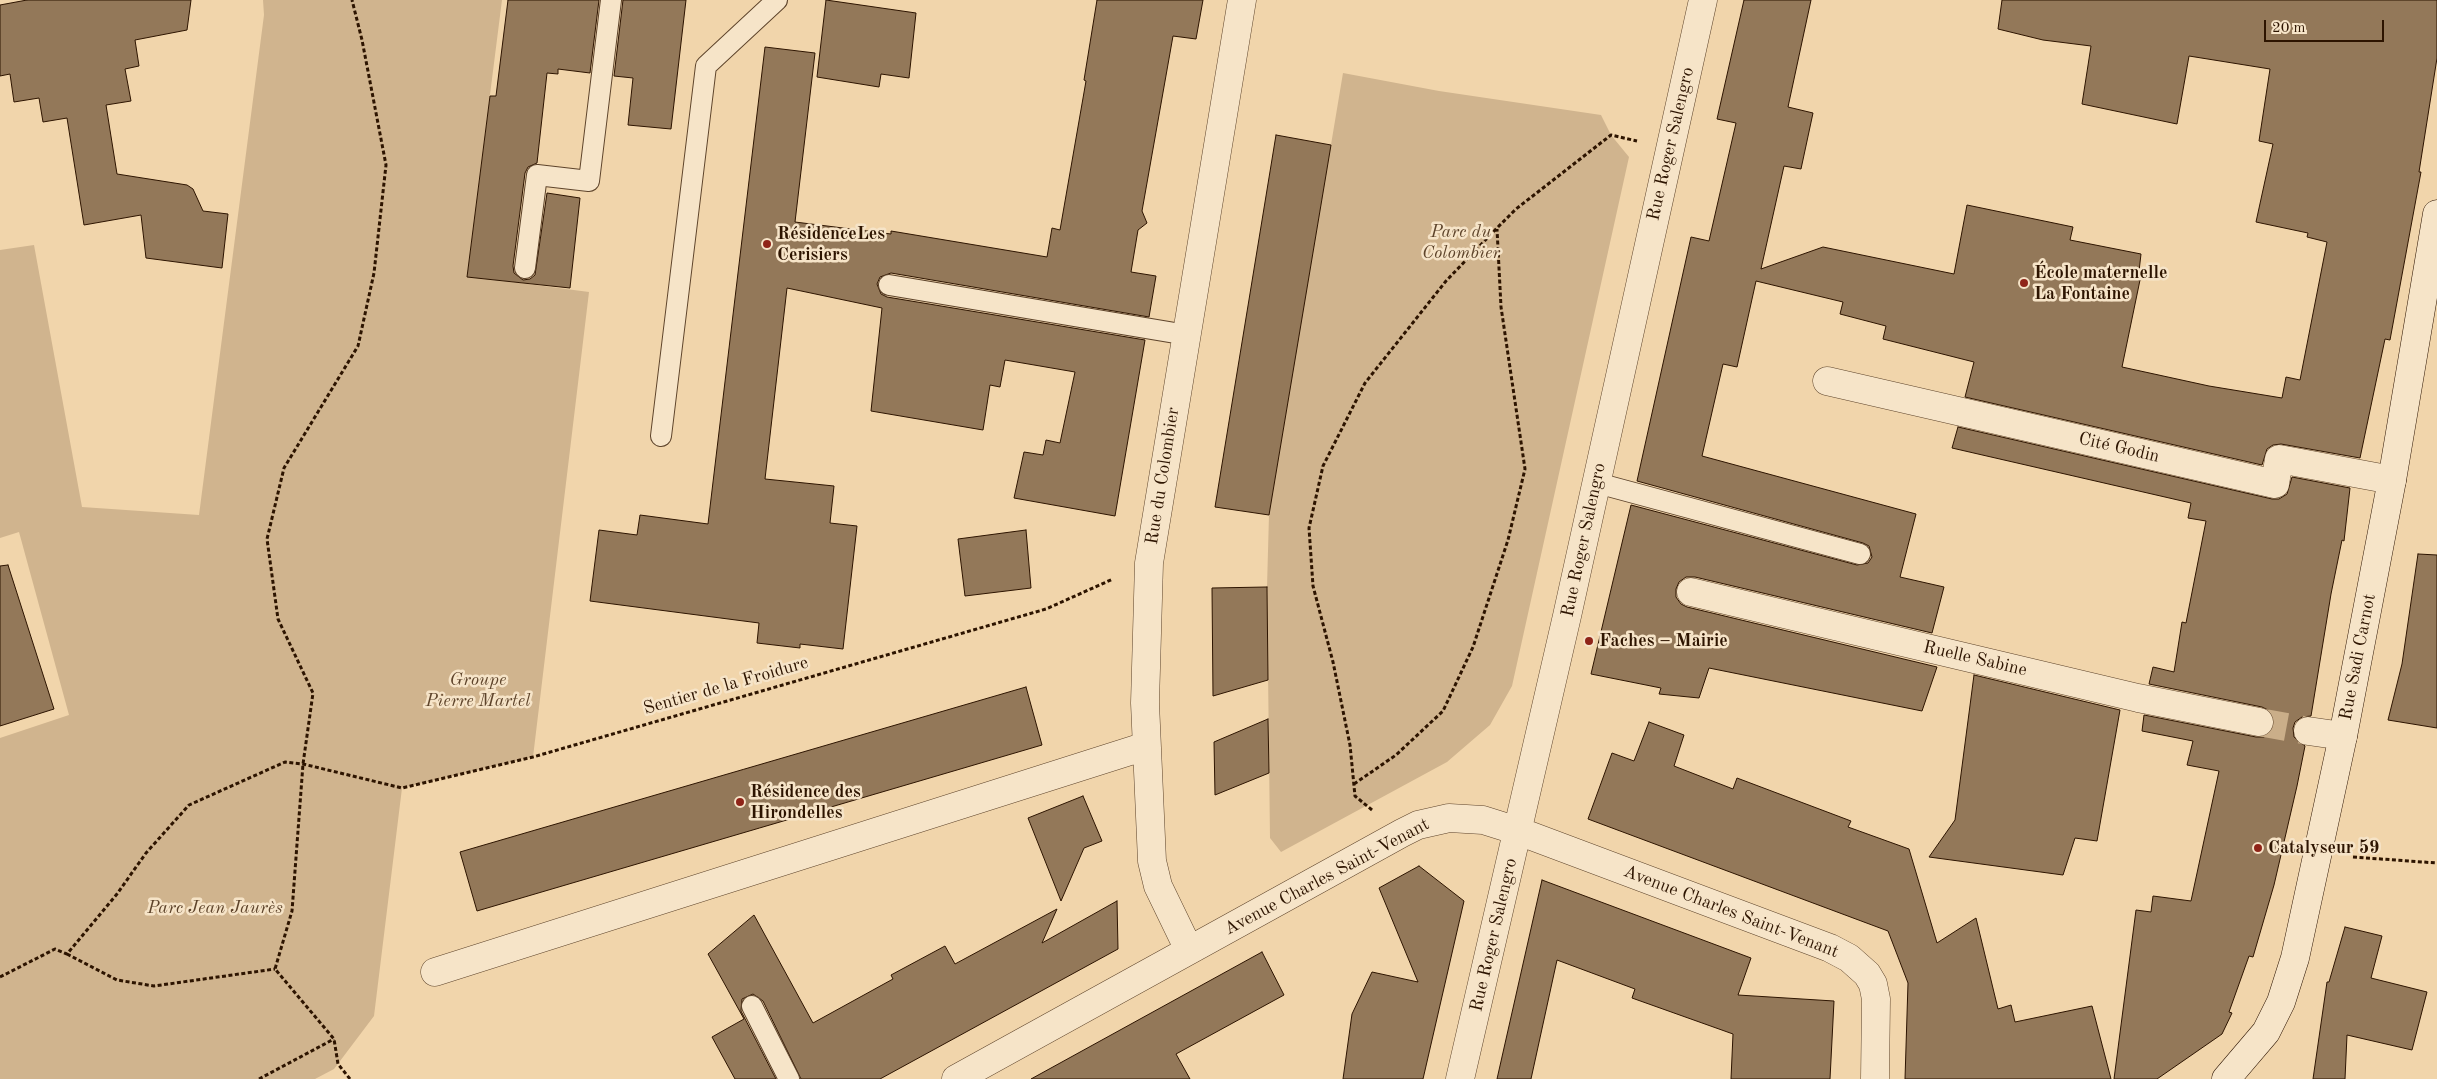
<!DOCTYPE html>
<meta charset="utf-8">
<style>
body{margin:0}
#map{position:relative;width:2437px;height:1079px;overflow:hidden;background:#f1d5ab;font-family:"Old Standard TT",serif}
canvas{display:block}
.scale{position:absolute;left:2264px;top:20px;width:120px;height:22px;box-sizing:border-box;border:2px solid #2d1400;border-top:0;padding-left:6px;font-size:15px;line-height:18px;white-space:nowrap;color:#2d1400;-webkit-text-stroke:4px #f6e4c8;paint-order:stroke}
</style>
<div id="map">
<canvas width="2437" height="1079"></canvas>
<div class="scale">20 m</div>
</div>
<script>
const g = document.querySelector('canvas').getContext('2d');
g.lineJoin = 'round';
function fillPath(path, color) { g.fillStyle = color; g.fill(path, 'evenodd'); }
const toPath = rows => new Path2D(rows.map(r => 'M' + r).join(''));
function stroke(path, color, width, dash) { g.strokeStyle = color; g.lineWidth = width; g.lineCap = dash ? 'butt' : 'round'; g.setLineDash(dash || []); g.stroke(path); }
function label(font, color, halo, rows, align = 'center') {
  g.font = font + ' "Old Standard TT",serif'; g.lineWidth = 5; g.setLineDash([]); g.textBaseline = 'middle'; g.strokeStyle = halo; g.fillStyle = color; for (const [text, x, y, turn = 0] of rows) {
    g.save(); g.translate(x, y); g.rotate((+turn || 0) * Math.PI / 180); g.textAlign = isNaN(turn) ? turn : align; if (halo) g.strokeText(text, 0, 0); g.fillText(text, 0, 0); g.restore();
  }
}
fillPath(toPath([
 [263,0,502,0,467,276,589,292,533,757,402,788,374,1016,334,1069,315,1079,0,1079,0,738,69,715,19,532,0,538,0,250,34,245,82,507,199,515,264,15],
 [1343,73,1439,91,1601,115,1611,135,1629,157,1512,686,1490,725,1447,762,1281,852,1270,838,1267,587,1269,515]
]), '#d0b48e');
const building = toPath([
 [27,0,191,0,187,30,135,40,139,66,125,69,131,101,106,105,117,174,187,185,193,189,203,211,228,214,222,268,146,258,141,215,84,225,67,118,43,122,39,98,14,102,10,74,0,76,0,5,27,0],
 [508,0,599,0,590,73,558,69,558,74,547,73,537,163,528,167,525,173,513,266,514,273,523,280,530,279,535,275,547,193,580,198,570,288,467,277,490,96,496,96,508,0],
 [623,0,686,0,671,129,628,125,633,78,614,76,623,0],
 [826,0,916,13,909,78,881,74,879,87,817,77,826,0],
 [1097,0,1203,0,1196,39,1173,36,1142,211,1147,223,1138,230,1131,272,1156,276,1149,317,891,273,880,277,877,284,881,294,887,297,1145,340,1115,516,1014,498,1024,452,1043,455,1046,440,1060,443,1075,372,1005,360,1000,387,990,385,983,430,871,411,882,308,787,288,765,479,834,486,830,523,857,526,843,649,800,644,800,648,757,643,759,623,590,601,599,530,637,535,640,515,708,524,765,47,815,53,795,222,891,234,891,231,1047,257,1052,228,1060,230,1086,81,1084,80,1097,0],
 [1744,0,1811,0,1788,107,1813,113,1801,169,1784,166,1761,269,1823,247,1954,274,1967,205,2073,227,2070,240,2141,254,2138,280,2140,280,2122,367,2209,386,2282,398,2286,377,2300,380,2327,242,2307,237,2308,233,2256,222,2273,144,2259,141,2270,69,2189,56,2177,124,2082,104,2091,46,2043,40,1998,29,2002,0,2437,0,2437,58,2419,172,2421,172,2390,340,2385,339,2360,458,2281,444,2273,445,2267,449,2262,465,1965,397,1974,362,1883,339,1886,326,1840,314,1843,302,1756,281,1737,367,1723,364,1702,456,1916,514,1900,577,1944,587,1932,633,1695,577,1686,577,1679,582,1676,589,1676,597,1681,604,1687,607,1937,667,1922,711,1709,668,1699,698,1659,694,1661,688,1591,674,1631,505,1857,565,1868,563,1872,557,1869,546,1863,543,1637,481,1691,237,1709,241,1736,123,1717,119,1744,0],
 [1276,135,1331,145,1269,515,1215,507,1276,135],
 [1958,427,2272,499,2279,499,2287,494,2292,477,2350,488,2344,541,2342,540,2331,594,2311,716,2302,717,2295,722,2293,728,2294,737,2305,746,2297,786,2274,885,2253,957,2249,956,2229,1012,2232,1013,2222,1034,2157,1079,2114,1079,2136,910,2151,912,2153,896,2191,901,2219,771,2187,765,2193,741,2142,731,2144,715,2256,737,2264,737,2270,733,2274,726,2274,717,2270,711,2262,707,2149,684,2153,667,2174,672,2182,622,2186,623,2206,521,2188,518,2191,503,1952,448,1958,427],
 [1026,530,1031,588,965,596,958,539,1026,530],
 [2418,554,2437,555,2437,728,2388,720,2402,664,2418,554],
 [8,565,54,709,0,726,0,566,8,565],
 [1267,587,1268,680,1213,696,1212,588,1267,587],
 [1974,675,2120,710,2097,841,2075,838,2063,875,1929,857,1955,820,1974,675],
 [1026,687,1042,745,477,911,460,852,1026,687],
 [1268,719,1269,773,1215,795,1214,742,1268,719],
 [1649,722,1684,735,1674,766,1733,789,1737,778,1851,821,1848,827,1909,849,1937,943,1976,918,1998,1009,2011,1005,2015,1022,2092,1006,2111,1079,1905,1079,1908,983,1888,931,1588,819,1612,753,1634,761,1649,722],
 [1083,796,1102,841,1084,848,1061,901,1028,818,1083,796],
 [1419,866,1464,901,1423,1079,1343,1079,1352,1014,1372,972,1418,982,1379,888,1419,866],
 [1542,880,1751,958,1738,995,1834,1001,1830,1079,1731,1079,1733,1034,1632,998,1635,989,1557,960,1531,1079,1497,1079,1542,880],
 [1117,901,1118,949,880,1079,801,1079,763,1001,753,994,742,999,741,1011,776,1079,735,1079,712,1037,744,1019,708,954,754,915,813,1023,893,979,891,975,945,946,955,964,1057,909,1042,943,1117,901],
 [2345,927,2382,936,2371,978,2427,992,2412,1050,2347,1035,2345,1079,2313,1079,2327,982,2329,982,2345,927],
 [1262,952,1284,995,1176,1054,1190,1079,1031,1079,1262,952]
]);
fillPath(building, '#937859');
stroke(building, '#2d1400', 1);
stroke(toPath([
 [2259,722,2308,731]
]), '#caae89', 28, [28, 14]);
const lane = toPath([
 [525,268,537,175,589,181,611,0],
 [889,285,1187,335],
 [661,436,706,66,777,0],
 [1597,483,1860,554],
 [752,1006,789,1079]
]);
const street = toPath([
 [1827,381,2275,484,2279,459,2392,480],
 [1691,592,2138,698,2259,722],
 [2308,731,2343,736],
 [1189,950,1158,886,1152,861,1145,703,1149,563,1242,0],
 [435,972,1146,746],
 [956,1079,1402,833,1418,825,1449,818,1483,820,1518,831,1830,948,1849,958,1867,974,1873,984,1876,999,1875,1079],
 [1460,1079,1567,616,1703,0]
]);
const secondary = toPath([
 [2226,1079,2266,1032,2281,1002,2295,958,2343,736,2392,480,2437,214]
]);
stroke(lane, '#5e442b', 22);
stroke(street, '#5e442b', 29);
stroke(secondary, '#2d1400', 29);
stroke(toPath([
 [1354,784,1396,755,1443,711,1473,647,1508,540,1525,469,1501,307,1497,229],
 [1372,810,1355,796,1350,745,1333,662,1313,586,1309,528,1323,466,1365,383,1446,281,1497,228,1516,209,1611,135,1637,141],
 [2353,857,2437,863],
 [67,954,117,980,154,986,275,969],
 [0,977,55,949,67,954,117,894,146,853,189,805,285,762,303,764,402,788,533,757,1046,609,1113,579],
 [259,1079,334,1039],
 [350,1079,338,1064,334,1039,275,969,292,911,303,764,313,693,278,619,267,539,284,468,358,346,374,273,386,165,362,40,352,0]
]), '#2d1400', 3, [4, 2.5]);
stroke(lane, '#f6e4c8', 20);
stroke(street, '#f6e4c8', 28);
stroke(secondary, '#f6e4c8', 28);
for (const [x, y, r, color] of [
 [767,244,5,"#8f2418"],
 [2024,283,5,"#8f2418"],
 [1589,641,5,"#8f2418"],
 [740,802,5,"#8f2418"],
 [2258,848,5,"#8f2418"]
]) { const dot = new Path2D(); dot.arc(x, y, r, 0, 2 * Math.PI); g.fillStyle = color; g.fill(dot); stroke(dot, '#f6e4c8', 2); }
label('18px', '#2d1400', '#f6e4c8', [
 ["Rue Roger Salengro",1671,144,-77],
 ["Cité Godin",2119,448,13],
 ["Rue du Colombier",1163,476,-81],
 ["Rue Roger Salengro",1584,540,-78],
 ["Rue Sadi Carnot",2358,657,-79],
 ["Ruelle Sabine",1975,659,13],
 ["Sentier de la Froidure",726,686,-16],
 ["Avenue Charles Saint-Venant",1327,877,-28],
 ["Avenue Charles Saint-Venant",1731,912,21],
 ["Rue Roger Salengro",1494,935,-77]
]);
label('italic 18px', '#5e442b', '#f6e4c8', [
 ["Parc du",1461,232],
 ["Colombier",1461,253],
 ["Groupe",478,680],
 ["Pierre Martel",478,701],
 ["Parc Jean Jaurès",215,908]
]);
label('bold 18px', '#2d1400', '#f6e4c8', [
 ["RésidenceLes",777,234],
 ["Cerisiers",777,255],
 ["École maternelle",2034,273],
 ["La Fontaine",2034,294],
 ["Faches – Mairie",1599,641],
 ["Résidence des",750,792],
 ["Hirondelles",750,813],
 ["Catalyseur 59",2268,848]
], 'left');
</script>
